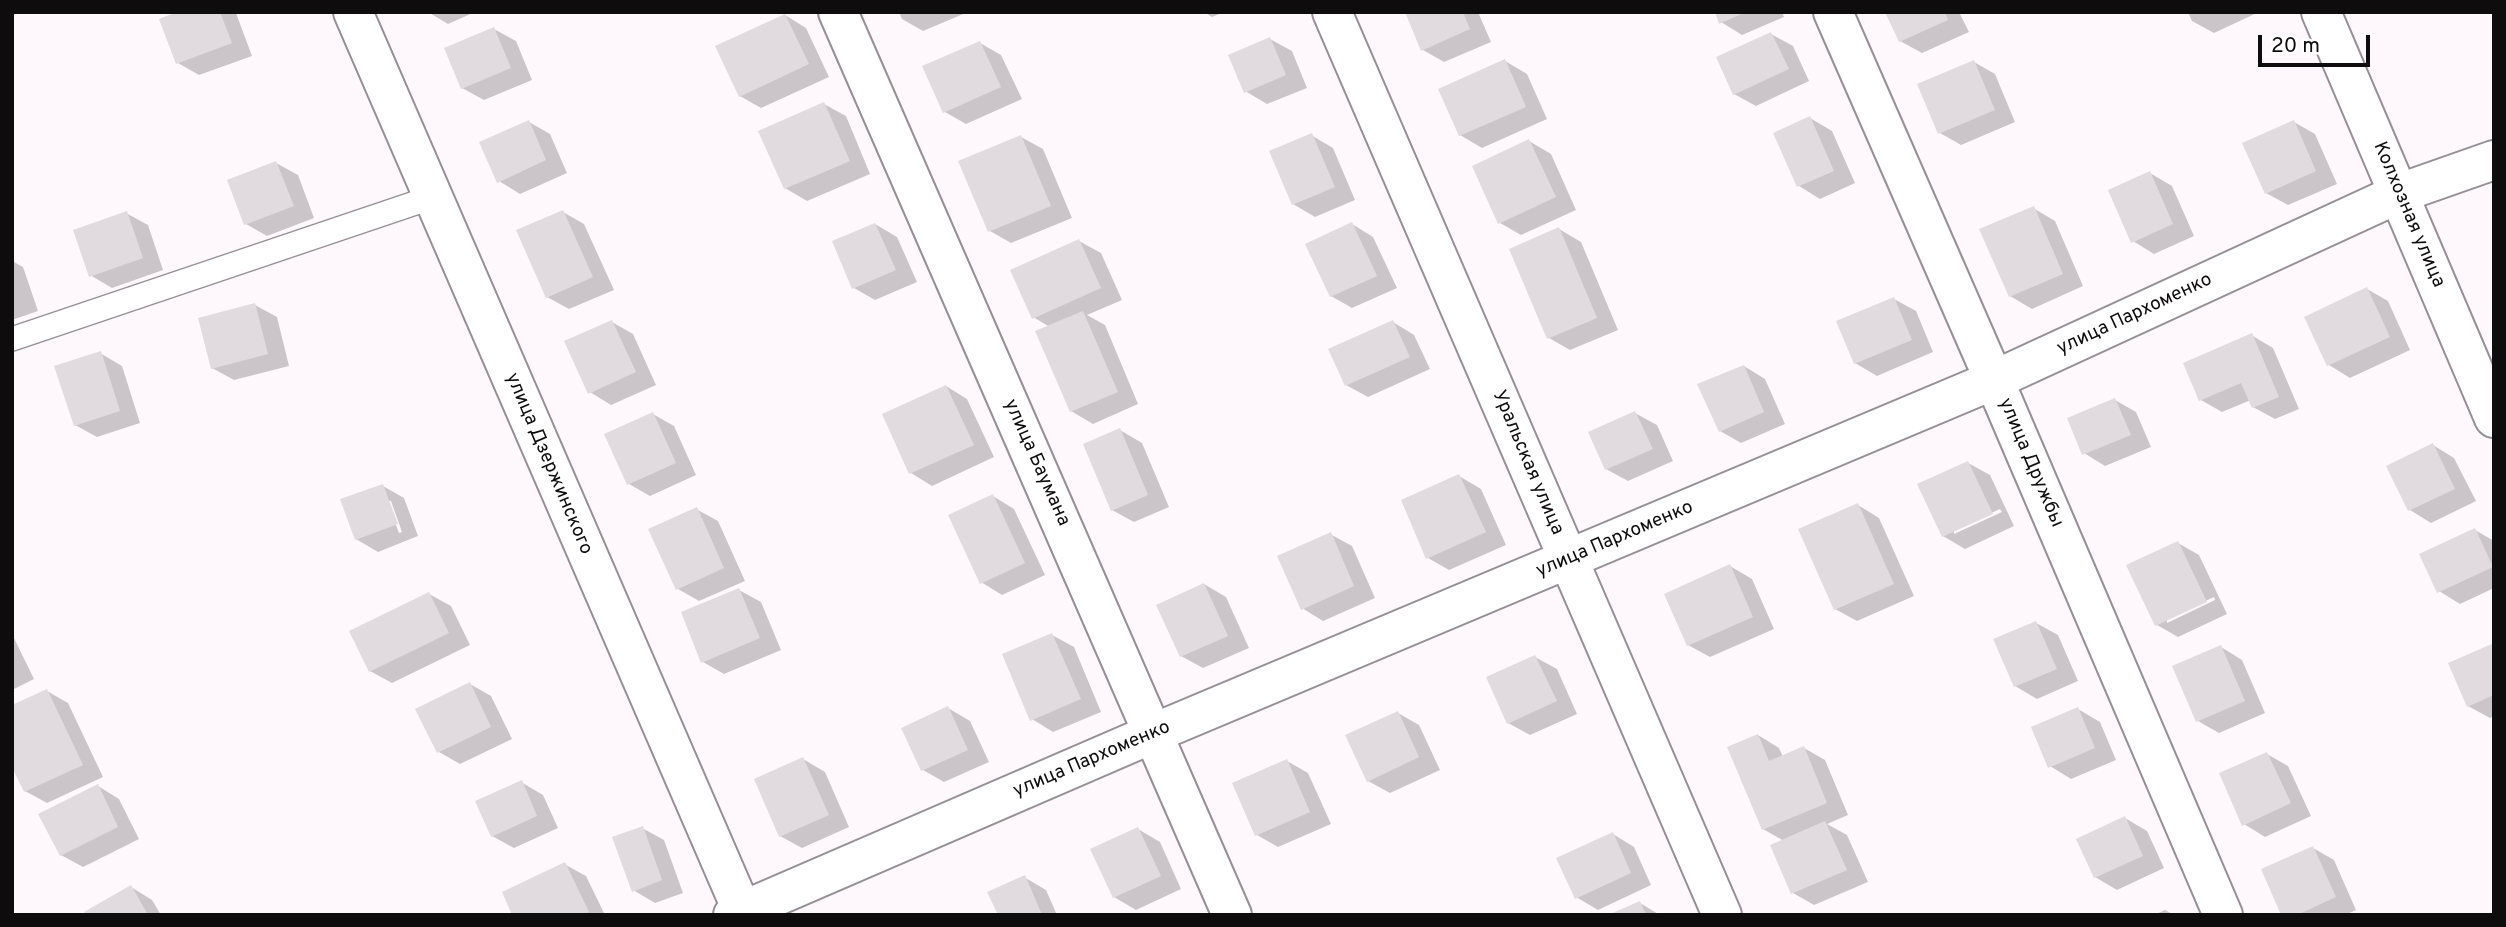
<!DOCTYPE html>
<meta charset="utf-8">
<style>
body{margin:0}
#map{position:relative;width:2506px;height:927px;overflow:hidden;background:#fef7fc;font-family:Overpass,sans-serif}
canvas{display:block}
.frame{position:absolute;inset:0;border:14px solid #0e0c0d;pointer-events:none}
.scale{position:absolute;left:2258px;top:35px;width:112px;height:32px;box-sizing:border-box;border:4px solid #0e0c0d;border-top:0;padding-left:9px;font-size:21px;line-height:24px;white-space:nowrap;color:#0e0c0d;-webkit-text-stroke:5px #fff;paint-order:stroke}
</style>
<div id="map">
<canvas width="2506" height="927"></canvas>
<div class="frame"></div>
<div class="scale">20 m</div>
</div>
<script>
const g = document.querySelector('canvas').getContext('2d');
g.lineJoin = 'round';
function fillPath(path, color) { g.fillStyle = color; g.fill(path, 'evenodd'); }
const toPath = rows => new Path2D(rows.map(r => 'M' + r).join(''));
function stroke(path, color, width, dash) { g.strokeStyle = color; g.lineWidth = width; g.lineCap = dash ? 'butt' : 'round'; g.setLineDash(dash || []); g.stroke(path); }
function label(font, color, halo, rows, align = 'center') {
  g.font = font + ' Overpass,sans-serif'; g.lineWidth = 6; g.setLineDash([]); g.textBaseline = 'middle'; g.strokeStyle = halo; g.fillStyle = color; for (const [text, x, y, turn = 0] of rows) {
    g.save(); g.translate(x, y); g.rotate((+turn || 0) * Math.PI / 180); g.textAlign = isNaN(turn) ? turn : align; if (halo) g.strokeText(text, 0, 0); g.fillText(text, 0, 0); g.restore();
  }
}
fillPath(toPath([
 [182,12,236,13,252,56,199,75,178,63],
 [428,12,475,12,448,24],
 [899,12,968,12,923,31,902,19],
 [1204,12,1224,12,1212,17],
 [1407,12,1478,12,1491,42,1444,62,1423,50],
 [1716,12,1782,12,1784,17,1742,35,1721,22],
 [1887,12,1959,12,1969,32,1922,53,1900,41],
 [2188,12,2259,12,2214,33,2192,21],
 [785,15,806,28,829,77,761,108,740,96],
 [494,29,516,41,532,80,484,100,462,88],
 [1771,34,1793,46,1809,81,1756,106,1734,94],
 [1270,39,1292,51,1307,88,1267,104,1245,91],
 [980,43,1001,55,1022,99,966,124,945,112],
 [1505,61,1527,74,1547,119,1482,148,1460,135],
 [1974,62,1995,74,2015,122,1961,145,1940,133],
 [824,104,846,116,870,174,807,201,785,188],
 [1810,118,1832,131,1855,183,1820,199,1799,186],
 [529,122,550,134,567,173,520,194,499,181],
 [2294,122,2315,134,2337,184,2288,205,2266,193],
 [1311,135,1333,148,1355,200,1315,217,1293,204],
 [1021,137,1043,149,1072,218,1011,243,990,231],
 [1529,141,1551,154,1576,210,1521,235,1500,223],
 [276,163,298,175,314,218,267,236,246,224],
 [2150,173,2172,186,2194,236,2154,254,2133,241],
 [2033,208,2055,221,2083,286,2032,309,2010,296],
 [563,212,584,224,614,290,569,309,547,297],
 [126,213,148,225,163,270,112,288,90,275],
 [875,224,897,237,917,282,875,300,854,288],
 [1352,224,1373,237,1397,288,1352,308,1331,296],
 [1559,229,1581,242,1618,330,1570,350,1549,338],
 [1079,241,1101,253,1122,300,1087,315,1105,325,1138,404,1093,424,1071,411,1050,327,1033,317],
 [12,261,23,267,38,311,12,320],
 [2367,289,2388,301,2410,350,2350,378,2329,365],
 [1894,299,1916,311,1933,352,1877,376,1855,363],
 [255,305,277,317,289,366,234,380,212,368],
 [612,322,633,334,656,385,611,405,590,392],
 [1393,322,1414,335,1430,369,1368,397,1346,385],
 [2251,335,2273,348,2299,409,2275,419,2253,407,2251,400,2222,412,2201,400],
 [100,353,122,366,140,423,97,437,75,425],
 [1744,366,1765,379,1785,424,1741,443,1720,431],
 [946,386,967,399,994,457,932,486,911,473,884,415],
 [2115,400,2136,412,2151,447,2105,466,2084,453],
 [1635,413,1657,425,1673,461,1628,481,1606,469],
 [653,414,674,426,696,475,650,496,629,484],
 [1120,430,1142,443,1169,507,1134,522,1112,510],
 [2433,445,2454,458,2476,501,2431,523,2410,510],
 [1968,463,1990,475,2014,526,1965,549,1943,536],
 [2000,509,2002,512,1954,534,1954,530],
 [1459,476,1481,489,1506,545,1449,570,1428,558],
 [383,486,404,498,418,536,378,552,356,539],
 [387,501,391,501,402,532,399,533],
 [993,496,1014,509,1045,575,1002,595,981,582],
 [1858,505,1879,518,1914,596,1857,621,1835,609],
 [696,509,718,521,745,581,699,601,678,589],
 [2475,530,2494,541,2494,588,2460,604,2439,591],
 [1330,534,1352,546,1375,598,1323,621,1302,608],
 [2178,543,2199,555,2227,614,2178,637,2157,625],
 [2214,597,2215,600,2167,623,2167,619],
 [1730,566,1752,579,1774,629,1710,657,1688,645],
 [1204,584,1226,597,1249,648,1203,668,1181,656],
 [739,590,761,602,781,650,724,674,703,662],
 [429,594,451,606,470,645,392,683,370,671],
 [2036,623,2058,635,2078,681,2037,699,2015,686],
 [12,634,34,679,12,690],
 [1052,635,1074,647,1101,712,1053,732,1032,719],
 [2494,645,2494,716,2490,718,2468,706],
 [2221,647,2242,660,2265,713,2219,733,2198,721],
 [1535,657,1557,669,1577,714,1530,735,1508,723],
 [470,684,491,696,512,739,460,764,439,752],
 [47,691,68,703,103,777,47,803,25,791],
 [948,708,970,721,989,762,944,782,923,770],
 [2078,709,2100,722,2116,760,2071,779,2050,766],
 [1398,713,1419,725,1440,770,1390,793,1368,781],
 [1758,735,1779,748,1783,757,1804,748,1825,760,1848,815,1827,824,1847,835,1868,882,1814,905,1793,893,1784,841,1763,829],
 [2267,754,2288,766,2311,816,2265,837,2244,824],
 [803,759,825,772,849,827,802,848,780,836],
 [1287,761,1308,773,1331,824,1278,847,1257,835],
 [521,782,543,795,558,828,514,848,492,836],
 [98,786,119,799,139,839,83,867,61,855],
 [2125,818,2147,831,2164,868,2117,890,2095,877],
 [642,828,664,840,683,893,655,903,633,890],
 [1138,829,1160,842,1181,889,1136,910,1114,897],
 [1613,834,1634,847,1651,885,1598,910,1576,897],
 [2313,848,2334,860,2356,910,2345,915,2283,915],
 [564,864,586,876,605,915,514,915],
 [1024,877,1046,890,1057,915,999,915],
 [131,887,152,900,161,915,88,915],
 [1640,903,1660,915,1612,915],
 [2165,910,2174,915,2154,915]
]), '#0003');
fillPath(toPath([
 [177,12,220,12,232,43,176,64,159,19],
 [1405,12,1463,12,1470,29,1421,51],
 [1715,12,1746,12,1719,24],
 [1885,12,1945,12,1948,20,1899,42],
 [785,14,809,64,739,97,715,46],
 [494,27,511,68,461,89,444,48],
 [1771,32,1789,69,1733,95,1716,57],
 [1270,37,1286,75,1244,93,1228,55],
 [980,41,1001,87,943,113,922,66],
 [1505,59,1526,107,1459,136,1438,89],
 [1974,60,1995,110,1938,134,1917,84],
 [824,102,850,161,784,189,758,131],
 [1810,116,1834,171,1797,187,1773,133],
 [529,120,546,160,497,183,479,142],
 [2294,120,2316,171,2265,194,2242,143],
 [1312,133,1335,187,1292,205,1269,151],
 [1021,135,1051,206,988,232,958,161],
 [1529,139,1556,197,1498,224,1472,166],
 [276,161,294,206,244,225,227,180],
 [2150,171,2173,224,2131,243,2108,190],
 [2034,206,2063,274,2009,297,1979,229],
 [563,210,593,277,546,298,516,230],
 [127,211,143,258,89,277,73,230],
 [1352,222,1377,276,1330,297,1305,244],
 [875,223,896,270,852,289,832,241],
 [1559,227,1597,318,1547,339,1509,249],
 [1079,239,1101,288,1032,319,1010,270],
 [2367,287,2390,337,2327,366,2304,317],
 [1894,297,1912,340,1854,364,1836,321],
 [255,303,268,354,211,369,198,318],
 [1083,311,1118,392,1070,412,1035,331],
 [612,320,636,372,588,394,564,341],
 [1393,320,1410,357,1345,386,1328,349],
 [2252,333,2279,397,2252,408,2241,383,2199,401,2183,363],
 [101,351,120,411,74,426,54,366],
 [1744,365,1764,412,1719,432,1697,384],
 [946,385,974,445,909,474,882,414],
 [2115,398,2131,435,2082,455,2067,418],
 [1635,411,1653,449,1605,470,1588,432],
 [653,412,676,463,627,485,604,434],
 [1120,428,1148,495,1111,511,1083,444],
 [2433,443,2455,489,2408,511,2386,466],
 [1968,461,1993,514,1942,537,1917,484],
 [1459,474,1486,532,1426,559,1401,500],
 [383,484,398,524,355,540,340,499],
 [993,494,1025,563,980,584,948,515],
 [1858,503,1894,584,1834,610,1798,529],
 [697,507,724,568,676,590,648,529],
 [2475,528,2493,567,2437,593,2419,554],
 [1331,532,1354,586,1301,610,1277,556],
 [2178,541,2207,602,2155,626,2126,565],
 [1730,564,1753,617,1687,646,1664,594],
 [1204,583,1228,636,1180,657,1156,605],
 [739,588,760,638,701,663,681,612],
 [429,592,449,633,369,672,349,631],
 [2036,621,2057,669,2014,687,1993,639],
 [1052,633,1081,699,1030,721,1002,654],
 [2494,643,2494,695,2467,707,2448,663],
 [2221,645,2245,701,2196,722,2172,666],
 [1535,655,1557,701,1507,724,1486,677],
 [470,682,491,727,437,753,415,709],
 [47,689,83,765,24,792,12,767,12,705],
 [948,706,968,750,921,771,901,728],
 [2078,707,2095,748,2048,768,2031,727],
 [1398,711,1419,757,1367,782,1345,735],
 [1758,734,1769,761,1804,746,1827,803,1762,830,1727,747],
 [2267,752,2291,803,2242,826,2219,773],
 [803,757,829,815,779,837,754,779],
 [1287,759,1310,812,1255,836,1232,783],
 [522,780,537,816,491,837,475,801],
 [98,784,118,827,60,856,38,814],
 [2125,816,2143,856,2094,878,2076,839],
 [1825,821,1847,870,1791,894,1770,845],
 [643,826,662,880,632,892,612,837],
 [1138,827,1161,876,1113,898,1090,849],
 [1613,832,1631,873,1575,899,1556,858],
 [2313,846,2336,897,2297,915,2281,915,2261,869],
 [565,862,589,912,583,915,512,915,502,892],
 [1025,875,1042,915,998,915,987,892],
 [131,885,148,915,86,915,84,912],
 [1640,901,1646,915,1608,915]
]), '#e1dadf');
const lane = toPath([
 [12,339,433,197]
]);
const street = toPath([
 [838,12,1232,915],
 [1332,12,1722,915],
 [1833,12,1994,380,2223,915],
 [2321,12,2494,418],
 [733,915,1154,733,1994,380,2400,193,2494,160]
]);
const secondary = toPath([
 [353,12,744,915]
]);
stroke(lane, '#968f94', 26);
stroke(street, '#968f94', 42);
stroke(secondary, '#968f94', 42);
stroke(lane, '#fff', 23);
stroke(street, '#fff', 38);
stroke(secondary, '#fff', 38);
label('19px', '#0e0c0d', '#fff', [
 ["Колхозная улица",2408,215,67],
 ["улица Пархоменко",2135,315,-25],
 ["улица Баумана",1036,463,66],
 ["Уральская улица",1527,463,67],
 ["улица Дружбы",2030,463,67],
 ["улица Дзержинского",548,464,67],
 ["улица Пархоменко",1615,540,-23],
 ["улица Пархоменко",1092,760,-23]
]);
</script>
